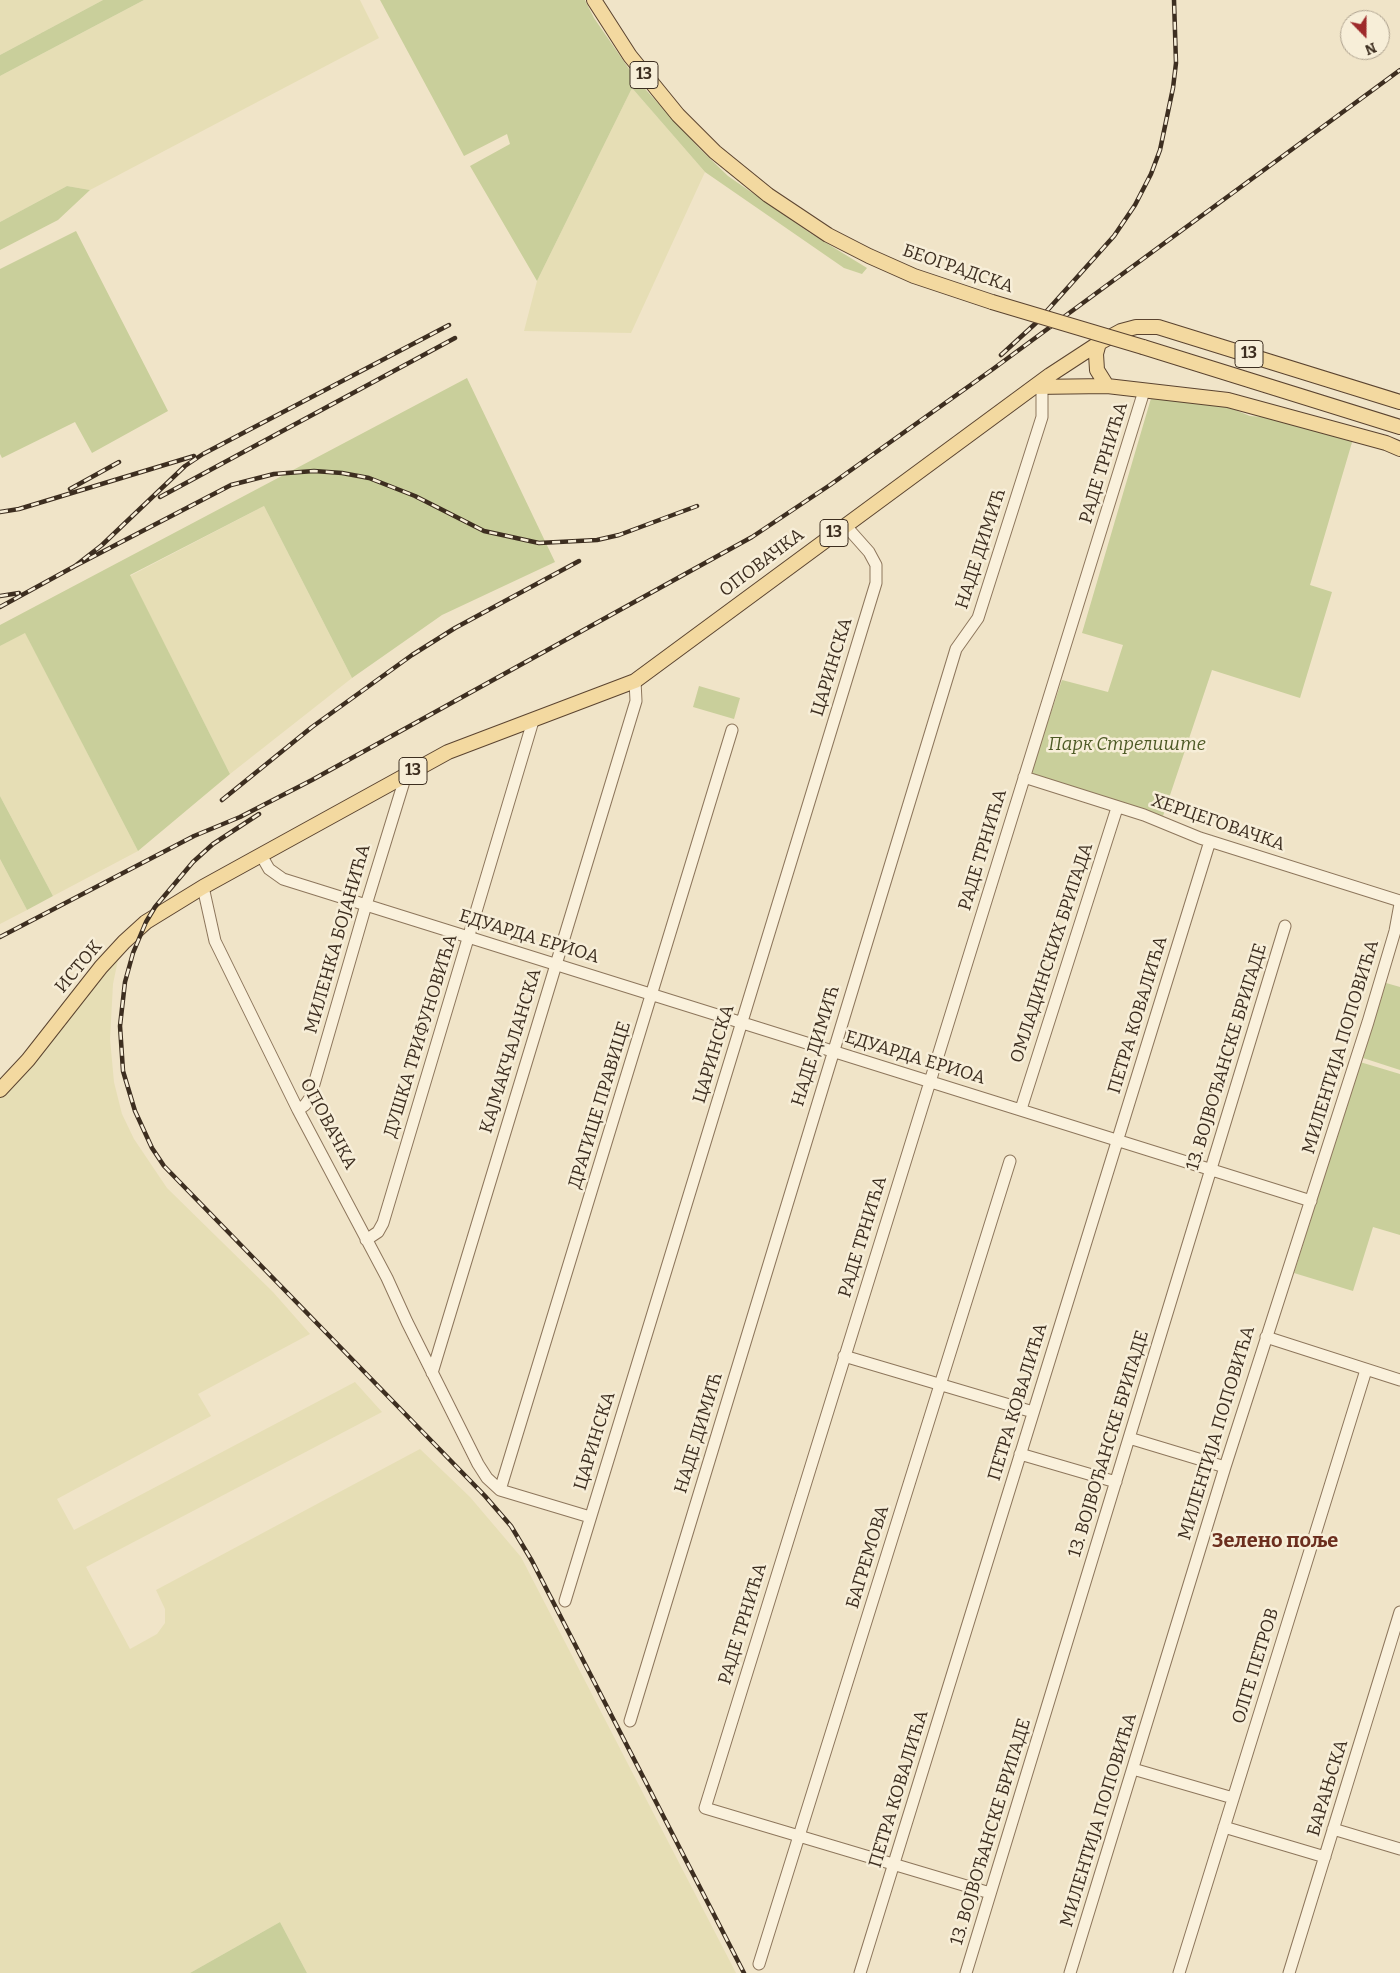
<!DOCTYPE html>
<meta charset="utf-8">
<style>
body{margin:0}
#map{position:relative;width:1400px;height:1973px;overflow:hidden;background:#f0e4c8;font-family:Bitter,serif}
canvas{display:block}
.north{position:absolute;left:1340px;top:10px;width:50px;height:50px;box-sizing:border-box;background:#f7eed8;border:1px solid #ada18e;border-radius:50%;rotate:158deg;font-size:14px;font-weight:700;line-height:20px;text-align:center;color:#3d2e20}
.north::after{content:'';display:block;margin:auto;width:18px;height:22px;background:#9e2a2b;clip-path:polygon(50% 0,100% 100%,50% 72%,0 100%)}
</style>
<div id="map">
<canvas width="1400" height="1973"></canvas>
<div class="north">N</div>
</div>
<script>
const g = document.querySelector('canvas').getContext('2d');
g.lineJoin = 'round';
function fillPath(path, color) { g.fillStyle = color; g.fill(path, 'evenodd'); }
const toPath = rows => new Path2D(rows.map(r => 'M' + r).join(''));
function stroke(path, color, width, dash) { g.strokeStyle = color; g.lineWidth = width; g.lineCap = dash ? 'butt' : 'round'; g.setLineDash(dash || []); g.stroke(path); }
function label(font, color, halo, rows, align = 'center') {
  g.font = font + ' Bitter,serif'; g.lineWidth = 5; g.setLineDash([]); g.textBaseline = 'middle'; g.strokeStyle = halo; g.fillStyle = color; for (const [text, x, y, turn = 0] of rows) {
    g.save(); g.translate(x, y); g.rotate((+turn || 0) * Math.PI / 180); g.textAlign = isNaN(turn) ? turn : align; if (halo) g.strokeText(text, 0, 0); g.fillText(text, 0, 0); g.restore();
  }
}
fillPath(toPath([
 [0,0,103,0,0,55],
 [144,0,360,0,379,38,90,190,67,186,0,222,0,76],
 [632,88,705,172,631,333,524,331,537,281],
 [264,506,352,678,230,774,130,576],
 [25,632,138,851,53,896,0,796,0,646],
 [0,859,27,910,0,924],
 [119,955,113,984,110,1039,114,1082,122,1114,134,1139,167,1188,273,1292,310,1334,198,1394,211,1416,57,1499,74,1530,355,1382,382,1412,86,1567,130,1649,157,1634,165,1623,165,1609,156,1590,420,1449,470,1497,521,1557,736,1973,307,1973,280,1922,190,1973,0,1973,0,1096]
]), '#e6deb5');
fillPath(toPath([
 [103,0,144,0,0,76,0,55],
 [380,0,585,0,594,18,636,79,699,148,728,176,810,233,867,268,862,274,844,268,705,172,632,88,537,281,470,166,510,144,507,134,464,156],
 [67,186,90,190,58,220,0,250,0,222],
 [76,231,168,411,92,453,75,422,2,458,0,454,0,269],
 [467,378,555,562,442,615,352,678,264,506,130,575,230,774,138,851,25,633,0,646,0,625],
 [1152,395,1228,407,1250,416,1276,418,1353,439,1310,585,1332,592,1300,698,1212,670,1163,816,1030,774,1062,680,1108,692,1123,645,1082,633],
 [699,686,740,698,734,719,693,707],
 [0,796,53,896,27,910,0,859],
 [1386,983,1400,987,1400,1070,1363,1058],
 [1360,1062,1400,1074,1400,1235,1373,1227,1353,1291,1294,1273],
 [280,1922,307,1973,190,1973]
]), '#c9cf9b');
const minor = toPath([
 [1024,777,1144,815,1200,838,1400,901],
 [261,855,269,869,283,879,1311,1201],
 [203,887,215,941,298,1110,387,1278,407,1322,478,1464,487,1478,500,1490,590,1517],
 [1021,1109,1117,808],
 [298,1110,305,1105,310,1098,366,905,406,775],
 [366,1240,378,1232,383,1223,533,721],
 [1266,1337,1400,1380],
 [844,1356,1033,1412],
 [432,1373,636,701,635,681],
 [1129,1438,1225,1467],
 [1020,1454,1116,1482],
 [500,1490,732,730],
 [565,1601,876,583,876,565,869,552,845,525],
 [630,1721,956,649,978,618,1042,417,1042,387],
 [1133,1769,1233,1798],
 [1224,1827,1325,1857],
 [1333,1829,1400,1849],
 [990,1893,705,1808,1144,391],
 [759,1964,1010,1161],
 [860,1973,1210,841],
 [966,1973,1285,926],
 [1070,1973,1225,1467,1368,1022,1395,931,1400,904],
 [1179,1973,1366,1370],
 [1289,1973,1400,1612]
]);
const major = toPath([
 [594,0,630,56,678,115,715,152,768,195,828,235,869,256,914,276,992,302],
 [1099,343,1096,354,1097,370,1107,386],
 [1143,347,1400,427],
 [1034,387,1107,386,1228,400,1386,443,1400,449],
 [0,1090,28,1060,101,967,124,942,146,922,203,887,448,752,635,681,1050,375,1099,343,1121,331,1136,327,1158,327,1400,402]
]);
stroke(minor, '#8d765c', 13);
stroke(major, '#5b4430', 16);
stroke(minor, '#faf1dc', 11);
stroke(major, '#f3d9a0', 14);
const rail = toPath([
 [1001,355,1036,323,1114,236,1135,205,1151,174,1160,150,1173,88,1176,63,1174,0],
 [70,489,119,462],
 [160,497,455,338],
 [0,512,19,509,194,456],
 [75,566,231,485,274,474,314,471,342,473,369,478,415,496,484,531,539,543,597,540,619,535,697,506],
 [0,596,19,593],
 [0,607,75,566,102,545,185,466,203,454,449,325],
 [222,800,312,727,412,655,455,628,579,561],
 [259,814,213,844,193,862,155,907,146,922,133,953,125,982,120,1026,123,1071,135,1111,152,1148,164,1166,485,1496,511,1526,532,1561,744,1973],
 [0,937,194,836,240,817,312,780,752,537,830,485,993,369,1400,70]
]);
stroke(rail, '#3d2e20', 4.5);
stroke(rail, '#f7eed8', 2.5, [8]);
const majorBridge = toPath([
 [992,302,1143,347]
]);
stroke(majorBridge, '#5b4430', 16, []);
stroke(majorBridge, '#f3d9a0', 14);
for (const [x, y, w] of [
 [644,75,28],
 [1249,354,28],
 [834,533,28],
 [413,771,28]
]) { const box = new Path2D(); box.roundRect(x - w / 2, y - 13.5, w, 27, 4); g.fillStyle = '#f7eed8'; g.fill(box); stroke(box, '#3d2e20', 1); }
label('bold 16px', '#3d2e20', null, [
 ["13",644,75],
 ["13",1249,354],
 ["13",834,533],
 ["13",413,771]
]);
label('18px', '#3d2e20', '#f7eed8', [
 ["БЕОГРАДСКА",958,269,19],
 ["РАДЕ ТРНИЋА",1104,463,-73],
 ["НАДЕ ДИМИЋ",981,549,-72],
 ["ОПОВАЧКА",762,563,-37],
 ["ЦАРИНСКА",832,667,-73],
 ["ХЕРЦЕГОВАЧКА",1218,823,19],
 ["РАДЕ ТРНИЋА",983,850,-73],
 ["ЕДУАРДА ЕРИОА",529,937,17],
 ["МИЛЕНКА БОЈАНИЋА",338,939,-74],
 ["ОМЛАДИНСКИХ БРИГАДА",1052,953,-72],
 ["ИСТОК",79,967,-50],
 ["ПЕТРА КОВАЛИЋА",1138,1015,-73],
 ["ДУШКА ТРИФУНОВИЋА",421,1036,-73],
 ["НАДЕ ДИМИЋ",816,1046,-73],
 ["МИЛЕНТИЈА ПОПОВИЋА",1341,1047,-73],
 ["КАЈМАКЧАЛАНСКА",511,1051,-73],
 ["ЦАРИНСКА",714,1054,-73],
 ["13. ВОЈВОЂАНСКЕ БРИГАДЕ",1227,1057,-73],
 ["ЕДУАРДА ЕРИОА",915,1058,17],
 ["ДРАГИЦЕ ПРАВИЦЕ",600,1105,-73],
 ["ОПОВАЧКА",328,1124,62],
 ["РАДЕ ТРНИЋА",863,1237,-73],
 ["ПЕТРА КОВАЛИЋА",1018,1402,-73],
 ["НАДЕ ДИМИЋ",699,1433,-73],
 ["МИЛЕНТИЈА ПОПОВИЋА",1217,1433,-73],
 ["ЦАРИНСКА",595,1441,-73],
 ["13. ВОЈВОЂАНСКЕ БРИГАДЕ",1109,1444,-73],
 ["БАГРЕМОВА",868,1557,-73],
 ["РАДЕ ТРНИЋА",743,1624,-73],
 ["ОЛГЕ ПЕТРОВ",1256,1666,-73],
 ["БАРАЊСКА",1328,1788,-73],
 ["ПЕТРА КОВАЛИЋА",899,1789,-73],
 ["МИЛЕНТИЈА ПОПОВИЋА",1099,1820,-73],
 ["13. ВОЈВОЂАНСКЕ БРИГАДЕ",991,1832,-73]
]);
label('italic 18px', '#4d5a26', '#f7eed8', [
 ["Парк Стрелиште",1127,745]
]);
label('bold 20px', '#6b2e1e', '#f7eed8', [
 ["Зелено поље",1275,1541]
]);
</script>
